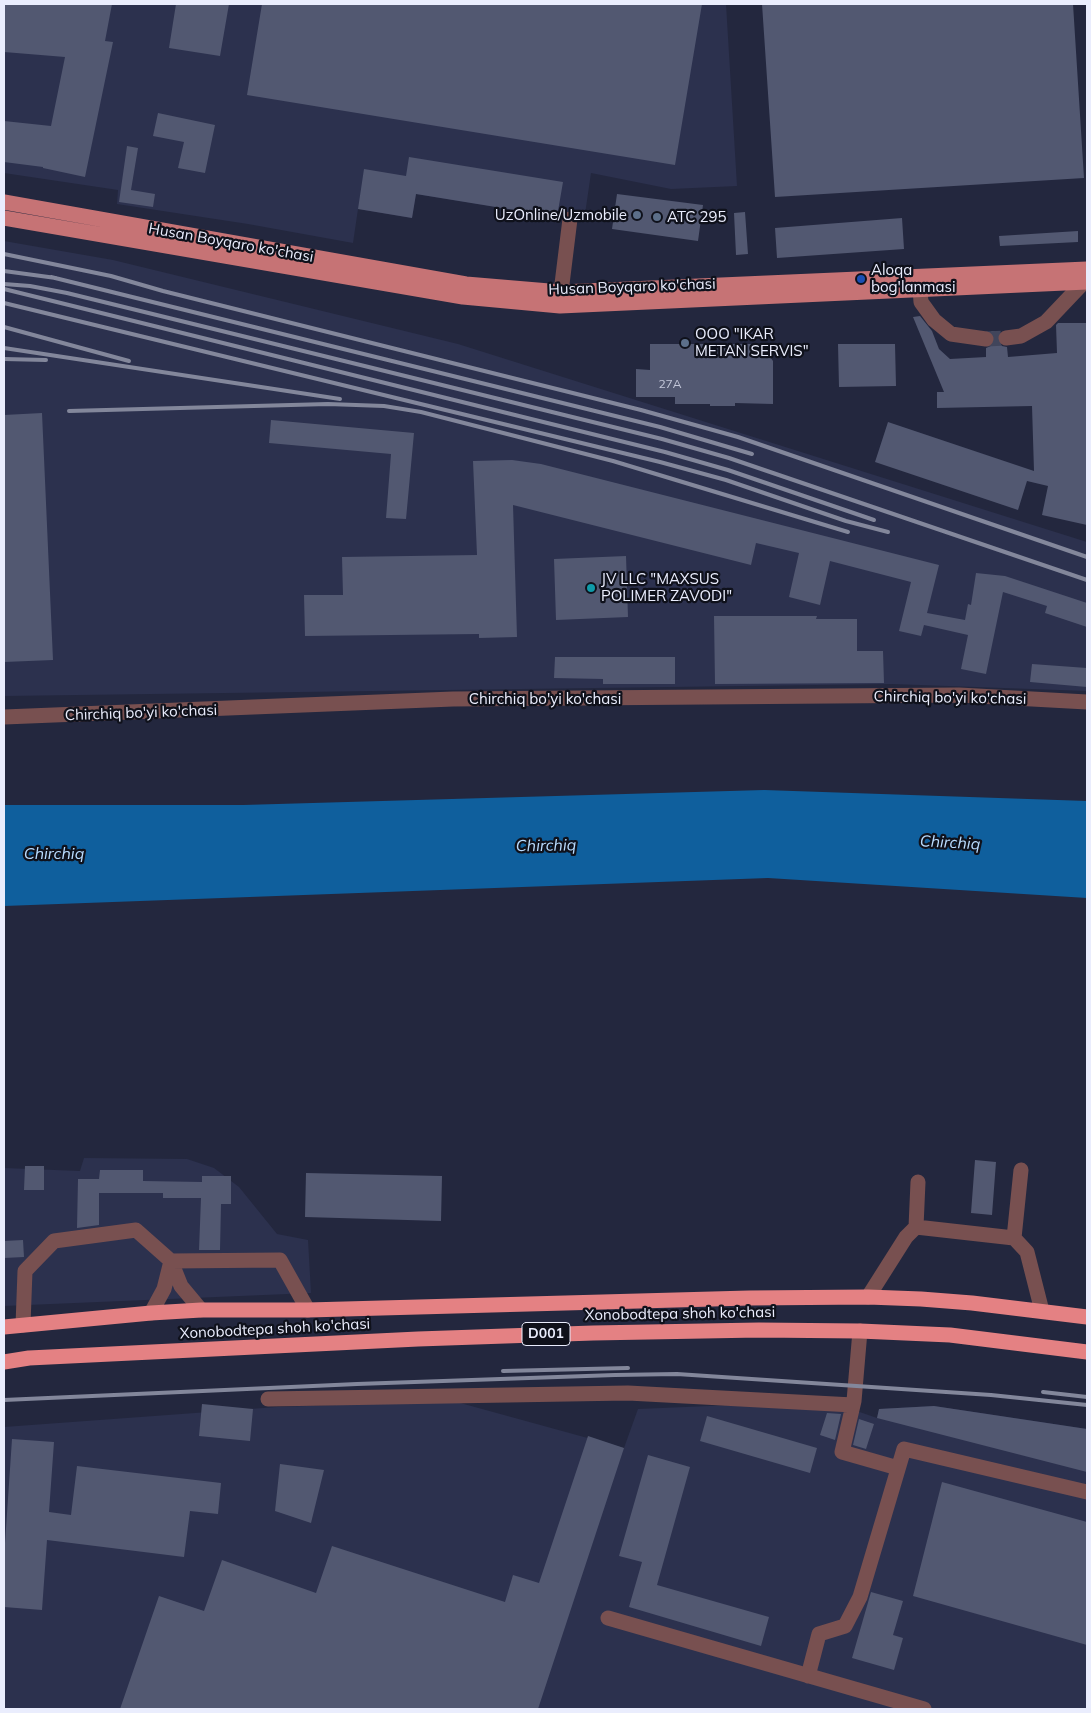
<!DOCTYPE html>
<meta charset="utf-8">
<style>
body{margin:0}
#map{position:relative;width:1091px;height:1713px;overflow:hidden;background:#23273e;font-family:Mulish,sans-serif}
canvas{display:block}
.frame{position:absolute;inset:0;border:5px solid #eaedfd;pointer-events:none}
</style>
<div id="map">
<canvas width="1091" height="1713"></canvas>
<div class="frame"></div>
</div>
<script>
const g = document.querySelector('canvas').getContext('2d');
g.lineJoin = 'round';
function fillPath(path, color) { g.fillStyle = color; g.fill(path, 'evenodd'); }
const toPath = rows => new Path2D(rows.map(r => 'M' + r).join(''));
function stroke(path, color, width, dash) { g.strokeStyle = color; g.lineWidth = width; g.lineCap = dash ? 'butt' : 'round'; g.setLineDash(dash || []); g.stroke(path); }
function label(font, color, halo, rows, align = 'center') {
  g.font = font + ' Mulish,sans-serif'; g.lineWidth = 4.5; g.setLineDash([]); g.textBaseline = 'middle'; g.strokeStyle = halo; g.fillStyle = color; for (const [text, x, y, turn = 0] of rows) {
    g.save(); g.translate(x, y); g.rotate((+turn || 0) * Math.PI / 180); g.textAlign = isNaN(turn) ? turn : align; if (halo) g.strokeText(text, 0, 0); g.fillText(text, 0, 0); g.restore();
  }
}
fillPath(toPath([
 [4,4,726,4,737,186,671,189,591,173,584,221,416,194,412,218,358,209,353,243,248,224,117,204,118,190,4,173],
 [4,241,113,260,458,344,1087,542,1087,691,892,684,4,696],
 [84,1158,187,1159,214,1168,239,1187,277,1234,308,1240,311,1293,4,1306,4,1168,80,1171],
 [453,1401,624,1448,638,1409,828,1401,877,1418,879,1409,934,1406,1087,1429,1087,1709,4,1709,4,1427,277,1407]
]), '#2c314e');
fillPath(toPath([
 [764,790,1087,801,1087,898,768,878,4,906,4,805,243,805]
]), '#0f5f9d');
fillPath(toPath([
 [4,4,112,4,105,41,113,42,85,177,43,168,43,167,4,162,4,121,51,126,65,57,4,52],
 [176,4,229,4,220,56,169,48],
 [262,4,702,4,675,165,247,95],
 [762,4,1073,4,1084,178,775,197],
 [158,113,215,125,205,173,178,168,184,142,153,136],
 [127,146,138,148,131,190,155,194,153,207,119,202],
 [409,157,563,182,557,217,416,194,412,218,358,209,364,169,406,176],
 [617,194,703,205,698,241,612,229],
 [745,212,748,254,736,255,734,213],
 [902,218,904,249,777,258,775,228],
 [1078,231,1078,242,1000,246,999,236],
 [920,316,932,331,939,349,950,359,986,357,986,348,993,345,995,341,994,335,991,331,1000,331,997,335,997,340,1002,346,1007,347,1008,357,1057,353,1056,325,1058,323,1087,323,1087,525,1042,515,1048,486,1027,481,1018,510,875,462,888,422,1034,471,1032,406,937,408,937,392,944,392,913,317],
 [650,344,761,344,773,361,773,404,735,403,735,406,710,406,710,404,675,404,675,397,636,397,636,369,650,370],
 [838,344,895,344,896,386,839,387],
 [42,413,53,660,4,662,4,415],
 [271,420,414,433,406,519,386,518,391,454,269,443],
 [512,460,541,464,939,565,927,613,965,620,968,604,971,605,976,573,1005,576,1087,603,1087,627,1045,613,1047,606,1003,592,986,674,961,669,968,635,924,625,921,636,899,631,911,582,830,561,820,605,789,597,799,553,756,543,751,565,513,505,517,637,479,638,479,634,305,636,304,595,343,595,342,557,477,555,473,461],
 [626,556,628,617,556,620,554,559],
 [714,616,817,616,816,619,857,619,857,651,883,651,884,683,715,684],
 [555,657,675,657,675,684,603,684,603,679,554,678],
 [1032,664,1087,668,1087,687,1030,682],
 [975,1160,996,1162,992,1215,971,1213],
 [25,1166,44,1166,44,1190,24,1190],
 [100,1170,143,1170,143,1181,202,1182,202,1176,231,1176,231,1204,221,1204,220,1250,199,1250,201,1198,163,1198,163,1193,99,1193,99,1225,77,1228,78,1179,99,1179],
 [306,1173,442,1176,441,1221,305,1217],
 [23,1240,24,1257,4,1258,4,1241],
 [202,1404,253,1409,250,1441,199,1436],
 [934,1406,1087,1429,1087,1472,877,1418,879,1409],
 [827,1413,841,1414,835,1440,820,1435],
 [707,1416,817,1448,810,1473,700,1441],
 [859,1419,874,1424,866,1449,853,1445],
 [588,1436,624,1448,538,1709,120,1709,159,1596,204,1611,222,1560,316,1593,332,1546,505,1602,513,1575,539,1583],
 [12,1439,54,1442,49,1512,71,1515,77,1466,221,1483,218,1514,190,1511,184,1557,47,1540,42,1610,4,1607,4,1558],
 [648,1455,690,1467,657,1585,769,1617,761,1646,629,1607,642,1562,619,1556],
 [280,1464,324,1470,311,1523,275,1511],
 [942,1482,1087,1522,1087,1645,913,1596],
 [871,1592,903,1601,893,1635,903,1638,894,1670,852,1658]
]), '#525871');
stroke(toPath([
 [986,339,1006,338]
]), '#41455b', 15, [15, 8]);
stroke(toPath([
 [920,290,921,302,934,320,951,334,986,339],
 [561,292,570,219],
 [1006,338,1021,336,1046,322,1083,283],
 [4,717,453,699,959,695,1087,702],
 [916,1227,918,1182],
 [1014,1238,1021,1170],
 [171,1261,280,1260,308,1310],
 [868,1297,906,1237,916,1227,1014,1238,1027,1252,1042,1311],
 [151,1313,164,1289,171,1261],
 [23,1325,25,1271,54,1241,136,1230,171,1261,181,1286,201,1310],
 [860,1331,854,1401,842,1452,898,1468],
 [268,1399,628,1393,853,1405],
 [608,1618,924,1709],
 [808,1676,819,1634,845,1626,860,1597,904,1449,1087,1492]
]), '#785050', 15);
stroke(toPath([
 [4,202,466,284,561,292,1087,269],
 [4,218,463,297,560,306,1087,282]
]), '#c67375', 15);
stroke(toPath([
 [4,1327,151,1313,201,1310,308,1310,749,1298,868,1297,921,1299,972,1303,1087,1317],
 [4,1362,29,1358,418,1339,593,1333,759,1330,860,1331,950,1335,1087,1352]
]), '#e48183', 15);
stroke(toPath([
 [4,254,111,276,163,291,641,410,738,437,1087,557],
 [4,271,56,278],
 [51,277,660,427,752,454],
 [4,284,30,286,67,293,662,439,729,458,1087,580],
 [4,289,665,452,728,470,874,520],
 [4,303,660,462,726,480,846,521,888,532],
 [4,327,129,361],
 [4,348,340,399],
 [4,359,46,360],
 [69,411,328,404,384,406,421,412,613,461,848,532],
 [503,1371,628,1368],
 [1043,1392,1087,1397],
 [4,1400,357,1384,615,1375,677,1374,991,1395,1087,1405]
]), '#83879b', 4);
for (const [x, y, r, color] of [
 [637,215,5,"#5c6f8a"],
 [657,217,5,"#5c6f8a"],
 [861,279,5,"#1a4fb4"],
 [685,343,5,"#5c6f8a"],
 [591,588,5,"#0f9aa8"]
]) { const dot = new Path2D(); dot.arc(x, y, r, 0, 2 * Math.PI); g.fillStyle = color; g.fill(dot); stroke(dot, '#0f111b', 2); }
label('12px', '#c4c8da', null, [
 ["27А",670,384]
]);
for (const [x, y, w] of [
 [546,1334,48]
]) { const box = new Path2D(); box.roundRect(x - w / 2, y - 11.5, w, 23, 4); g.fillStyle = '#0f111b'; g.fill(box); stroke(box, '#eaedfd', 1); }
label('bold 14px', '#eaedfd', null, [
 ["D001",546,1334]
]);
label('15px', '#eaedfd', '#0f111b', [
 ["UzOnline/Uzmobile",627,215,"right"],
 ["ATC 295",667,217],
 ["Aloqa",871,270],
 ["bog'lanmasi",871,287],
 ["OOO \"IKAR",695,334],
 ["METAN SERVIS\"",695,351],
 ["JV LLC \"MAXSUS",601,579],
 ["POLIMER ZAVODI\"",601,596]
], 'left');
label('15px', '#eaedfd', '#0f111b', [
 ["Husan Boyqaro ko'chasi",231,243,10],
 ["Husan Boyqaro ko'chasi",632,287,-2],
 ["Chirchiq bo'yi ko'chasi",950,698,1],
 ["Chirchiq bo'yi ko'chasi",545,699],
 ["Chirchiq bo'yi ko'chasi",141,713,-2],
 ["Xonobodtepa shoh ko'chasi",680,1314,-1],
 ["Xonobodtepa shoh ko'chasi",275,1329,-3]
]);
label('italic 16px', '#b9dcff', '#0f111b', [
 ["Chirchiq",950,843,3],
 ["Chirchiq",546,846,-1],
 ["Chirchiq",54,854]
]);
</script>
